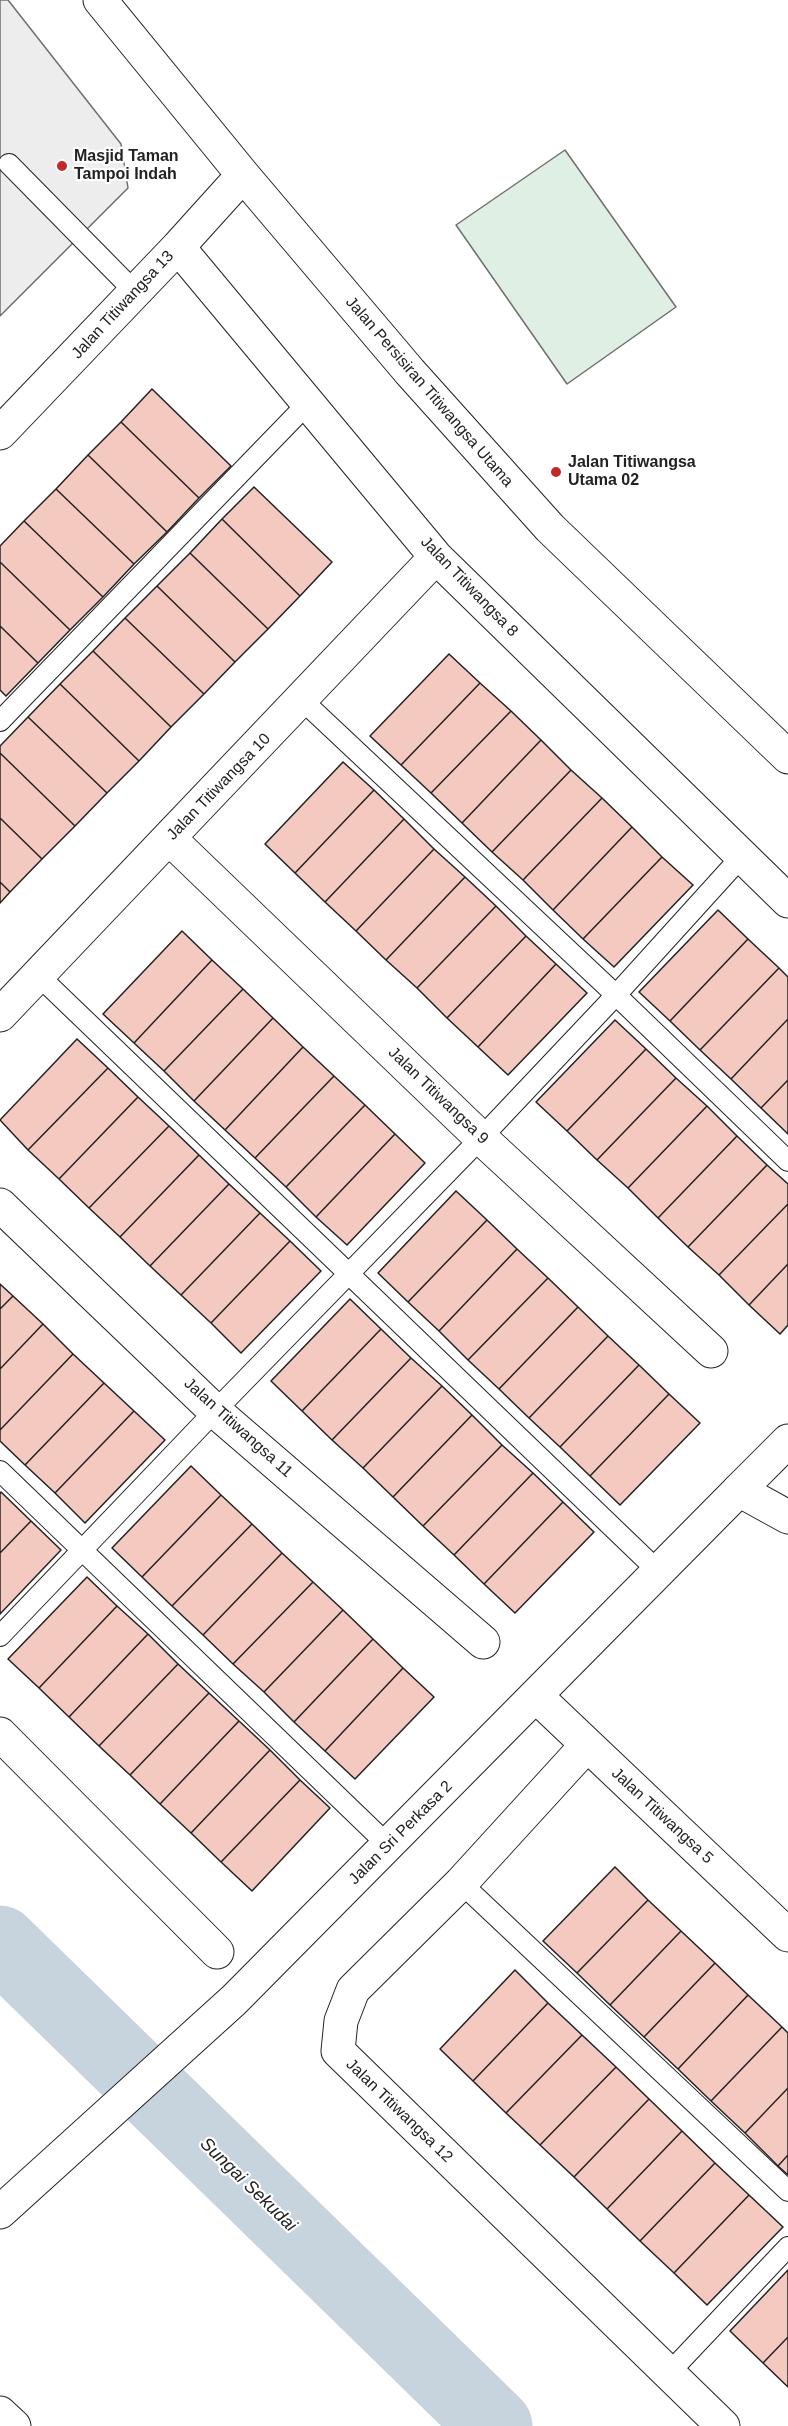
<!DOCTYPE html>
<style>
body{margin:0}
canvas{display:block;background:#fff}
</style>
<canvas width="788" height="2426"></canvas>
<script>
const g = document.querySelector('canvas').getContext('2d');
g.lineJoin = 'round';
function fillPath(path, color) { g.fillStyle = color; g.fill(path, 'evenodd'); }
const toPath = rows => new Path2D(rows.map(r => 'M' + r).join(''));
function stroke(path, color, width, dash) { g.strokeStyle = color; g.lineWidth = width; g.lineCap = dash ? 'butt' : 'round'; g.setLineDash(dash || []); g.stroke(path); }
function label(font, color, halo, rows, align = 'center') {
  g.font = font + ' Helvetica,sans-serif'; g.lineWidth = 4.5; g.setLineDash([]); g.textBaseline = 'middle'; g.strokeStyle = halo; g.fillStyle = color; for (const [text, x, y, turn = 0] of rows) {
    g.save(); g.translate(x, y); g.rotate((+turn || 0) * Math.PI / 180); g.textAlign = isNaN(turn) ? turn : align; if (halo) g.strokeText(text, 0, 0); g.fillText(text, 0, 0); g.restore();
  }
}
const green = toPath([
 [565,150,676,307,567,384,456,225,565,150]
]);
fillPath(green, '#e0efe3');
stroke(green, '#6f6f6f', 1.5);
const parking = toPath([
 [0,0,8,0,121,144,128,188,0,316,0,0]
]);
fillPath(parking, '#ededed');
stroke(parking, '#6f6f6f', 1.5);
stroke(toPath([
 [0,1943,495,2426]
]), '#c7d3dd', 75);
const building = toPath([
 [152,389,231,466,199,498,121,422,152,389],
 [121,422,199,498,167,532,88,455,121,422],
 [88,455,167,532,134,564,56,489,88,455],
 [254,487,332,562,300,596,222,519,254,487],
 [56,489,134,564,103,597,24,521,56,489],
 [222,519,300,596,268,629,190,553,222,519],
 [24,521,103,597,70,630,0,562,0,546,24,521],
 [190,553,268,629,235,662,157,586,190,553],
 [0,562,70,630,38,663,0,626,0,562],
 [157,586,235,662,204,694,125,618,157,586],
 [125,618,204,694,171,727,93,651,125,618],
 [0,626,38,663,6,696,0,690,0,626],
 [93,651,171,727,139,761,60,684,93,651],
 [449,654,480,683,401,765,370,736,449,654],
 [480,683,511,711,431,793,401,765,480,683],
 [60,684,139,761,107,793,28,717,60,684],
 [511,711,541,740,462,823,431,793,511,711],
 [28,717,107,793,75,826,0,753,0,746,28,717],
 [541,740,571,770,492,852,462,823,541,740],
 [0,753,75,826,42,859,0,818,0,753],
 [343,762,374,790,295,873,265,844,343,762],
 [571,770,602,798,523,880,492,852,571,770],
 [374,790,404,819,325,902,295,873,374,790],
 [602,798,632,827,553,910,523,880,602,798],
 [0,818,42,859,10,892,0,882,0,818],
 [404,819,434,849,356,931,325,902,404,819],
 [632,827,662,857,583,939,553,910,632,827],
 [434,849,465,877,386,960,356,931,434,849],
 [662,857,693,885,614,967,583,939,662,857],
 [465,877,496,906,417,988,386,960,465,877],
 [0,882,10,892,0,903,0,882],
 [496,906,526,936,447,1018,417,988,496,906],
 [718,910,748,939,670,1021,639,992,718,910],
 [182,931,212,960,134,1043,103,1014,182,931],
 [526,936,556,964,478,1047,447,1018,526,936],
 [748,939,779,968,700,1050,670,1021,748,939],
 [212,960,243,989,164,1071,134,1043,212,960],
 [556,964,587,993,508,1075,478,1047,556,964],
 [779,968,788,977,788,1019,731,1079,700,1050,779,968],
 [243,989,273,1018,194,1101,164,1071,243,989],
 [273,1018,303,1047,225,1130,194,1101,273,1018],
 [788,1019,788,1080,761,1108,731,1079,788,1019],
 [615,1020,646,1049,567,1131,536,1102,615,1020],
 [77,1039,108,1068,28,1150,0,1120,77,1039],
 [303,1047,334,1076,255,1158,225,1130,303,1047],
 [646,1049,676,1078,597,1160,567,1131,646,1049],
 [108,1068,138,1097,59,1179,28,1150,108,1068],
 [334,1076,365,1105,286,1187,255,1158,334,1076],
 [676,1078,707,1106,628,1188,597,1160,676,1078],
 [788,1080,788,1134,761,1108,788,1080],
 [138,1097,169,1126,89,1208,59,1179,138,1097],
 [365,1105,395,1134,316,1217,286,1187,365,1105],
 [707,1106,737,1136,658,1218,628,1188,707,1106],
 [169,1126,199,1155,120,1237,89,1208,169,1126],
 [395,1134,425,1163,347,1245,316,1217,395,1134],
 [737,1136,767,1165,688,1247,658,1218,737,1136],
 [199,1155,229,1184,150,1266,120,1237,199,1155],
 [767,1165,788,1184,788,1204,719,1275,688,1247,767,1165],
 [229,1184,260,1213,181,1295,150,1266,229,1184],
 [456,1191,487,1220,408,1302,378,1273,456,1191],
 [788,1204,788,1264,749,1305,719,1275,788,1204],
 [260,1213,290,1241,211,1323,181,1295,260,1213],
 [487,1220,517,1249,439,1331,408,1302,487,1220],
 [290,1241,321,1271,241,1353,211,1323,290,1241],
 [517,1249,548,1278,468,1360,439,1331,517,1249],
 [788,1264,788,1325,780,1334,749,1305,788,1264],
 [548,1278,578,1307,499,1389,468,1360,548,1278],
 [0,1284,13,1296,0,1309,0,1284],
 [13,1296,43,1324,0,1369,0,1309,13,1296],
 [350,1299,381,1329,302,1411,271,1381,350,1299],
 [578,1307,608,1336,529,1418,499,1389,578,1307],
 [43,1324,73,1354,0,1430,0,1369,43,1324],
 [381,1329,411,1358,332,1440,302,1411,381,1329],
 [608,1336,639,1365,560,1447,529,1418,608,1336],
 [73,1354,104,1383,25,1465,0,1441,0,1430,73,1354],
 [411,1358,442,1386,363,1468,332,1440,411,1358],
 [639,1365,669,1394,590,1476,560,1447,639,1365],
 [104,1383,134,1411,55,1493,25,1465,104,1383],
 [442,1386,472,1415,393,1497,363,1468,442,1386],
 [669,1394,700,1423,620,1505,590,1476,669,1394],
 [134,1411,165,1440,85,1523,55,1493,134,1411],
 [472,1415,502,1445,423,1526,393,1497,472,1415],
 [502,1445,533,1473,454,1555,423,1526,502,1445],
 [191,1466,221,1495,142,1577,112,1548,191,1466],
 [533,1473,563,1502,484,1584,454,1555,533,1473],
 [1,1492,31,1521,0,1553,0,1494,1,1492],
 [221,1495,252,1524,172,1606,142,1577,221,1495],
 [563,1502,594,1532,515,1613,484,1584,563,1502],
 [31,1521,61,1550,0,1614,0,1553,31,1521],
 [252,1524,282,1553,203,1635,172,1606,252,1524],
 [282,1553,313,1582,233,1664,203,1635,282,1553],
 [87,1577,117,1606,39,1688,8,1659,87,1577],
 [313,1582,343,1610,264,1692,233,1664,313,1582],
 [117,1606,148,1634,69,1717,39,1688,117,1606],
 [343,1610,373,1639,294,1722,264,1692,343,1610],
 [148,1634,178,1664,99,1746,69,1717,148,1634],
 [373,1639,403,1668,325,1751,294,1722,373,1639],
 [178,1664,209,1693,130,1775,99,1746,178,1664],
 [403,1668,434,1697,355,1779,325,1751,403,1668],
 [209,1693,239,1721,160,1804,130,1775,209,1693],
 [239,1721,270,1750,191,1833,160,1804,239,1721],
 [270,1750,300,1780,221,1862,191,1833,270,1750],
 [300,1780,330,1808,252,1891,221,1862,300,1780],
 [615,1867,648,1900,577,1973,543,1941,615,1867],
 [648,1900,681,1931,610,2005,577,1973,648,1900],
 [681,1931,715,1963,644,2037,610,2005,681,1931],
 [715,1963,748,1995,678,2069,644,2037,715,1963],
 [515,1970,548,2003,473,2081,440,2049,515,1970],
 [748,1995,782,2027,711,2101,678,2069,748,1995],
 [548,2003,582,2035,506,2113,473,2081,548,2003],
 [782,2027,788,2033,788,2088,745,2133,711,2101,782,2027],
 [582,2035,616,2067,540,2145,506,2113,582,2035],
 [616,2067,649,2099,574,2177,540,2145,616,2067],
 [788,2088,788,2155,778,2166,745,2133,788,2088],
 [649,2099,682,2131,607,2209,574,2177,649,2099],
 [682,2131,715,2163,640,2241,607,2209,682,2131],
 [788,2155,788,2175,778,2166,788,2155],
 [715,2163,749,2195,674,2273,640,2241,715,2163],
 [749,2195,783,2227,707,2305,674,2273,749,2195],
 [788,2270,788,2337,763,2363,730,2331,788,2270],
 [788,2337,788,2387,763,2363,788,2337]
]);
fillPath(building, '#f3c9c0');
stroke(building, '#222', 1.5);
const lane = toPath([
 [9,164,135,292],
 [302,700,616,995,788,1161],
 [0,721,309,402],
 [39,976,659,1572],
 [0,1471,389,1846],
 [0,1636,215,1411,481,1138,616,995,742,856],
 [461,1883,788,2191],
 [668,2374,788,2247]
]);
const street = toPath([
 [100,0,243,175,410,372,550,528,788,757],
 [178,247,436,557,788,901],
 [0,433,178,247,243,175],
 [169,838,481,1138,711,1351],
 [0,1015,436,557],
 [0,1205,215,1411,483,1642],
 [739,1490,788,1441],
 [536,1696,788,1935],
 [0,1734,217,1952],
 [587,1745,461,1883,353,1990,341,2021,338,2051,723,2426],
 [0,2413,14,2426]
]);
const secondary = toPath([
 [0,2212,234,2000,739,1490,788,1517]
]);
stroke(lane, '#222', 22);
stroke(street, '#222', 35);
stroke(secondary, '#222', 35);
stroke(lane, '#fff', 20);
stroke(street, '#fff', 33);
stroke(secondary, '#fff', 33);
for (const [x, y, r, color] of [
 [62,166,6,"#c62828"],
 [556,472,6,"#c62828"]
]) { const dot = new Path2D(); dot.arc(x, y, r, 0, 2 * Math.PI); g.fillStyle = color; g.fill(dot); stroke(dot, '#fff', 2); }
label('bold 16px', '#222', '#fff', [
 ["Masjid Taman",74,157],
 ["Tampoi Indah",74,175],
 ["Jalan Titiwangsa",568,463],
 ["Utama 02",568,481]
], 'left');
label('16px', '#222', '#fff', [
 ["Jalan Titiwangsa 13",123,305,-47],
 ["Jalan Persisiran Titiwangsa Utama",429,392,49],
 ["Jalan Titiwangsa 8",469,587,46],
 ["Jalan Titiwangsa 10",219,787,-46],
 ["Jalan Titiwangsa 9",438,1096,44],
 ["Jalan Titiwangsa 11",238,1428,42],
 ["Jalan Titiwangsa 5",662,1816,43],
 ["Jalan Sri Perkasa 2",401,1833,-45],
 ["Jalan Titiwangsa 12",399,2111,44]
]);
label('italic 18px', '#222', '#fff', [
 ["Sungai Sekudai",248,2185,44]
]);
</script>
